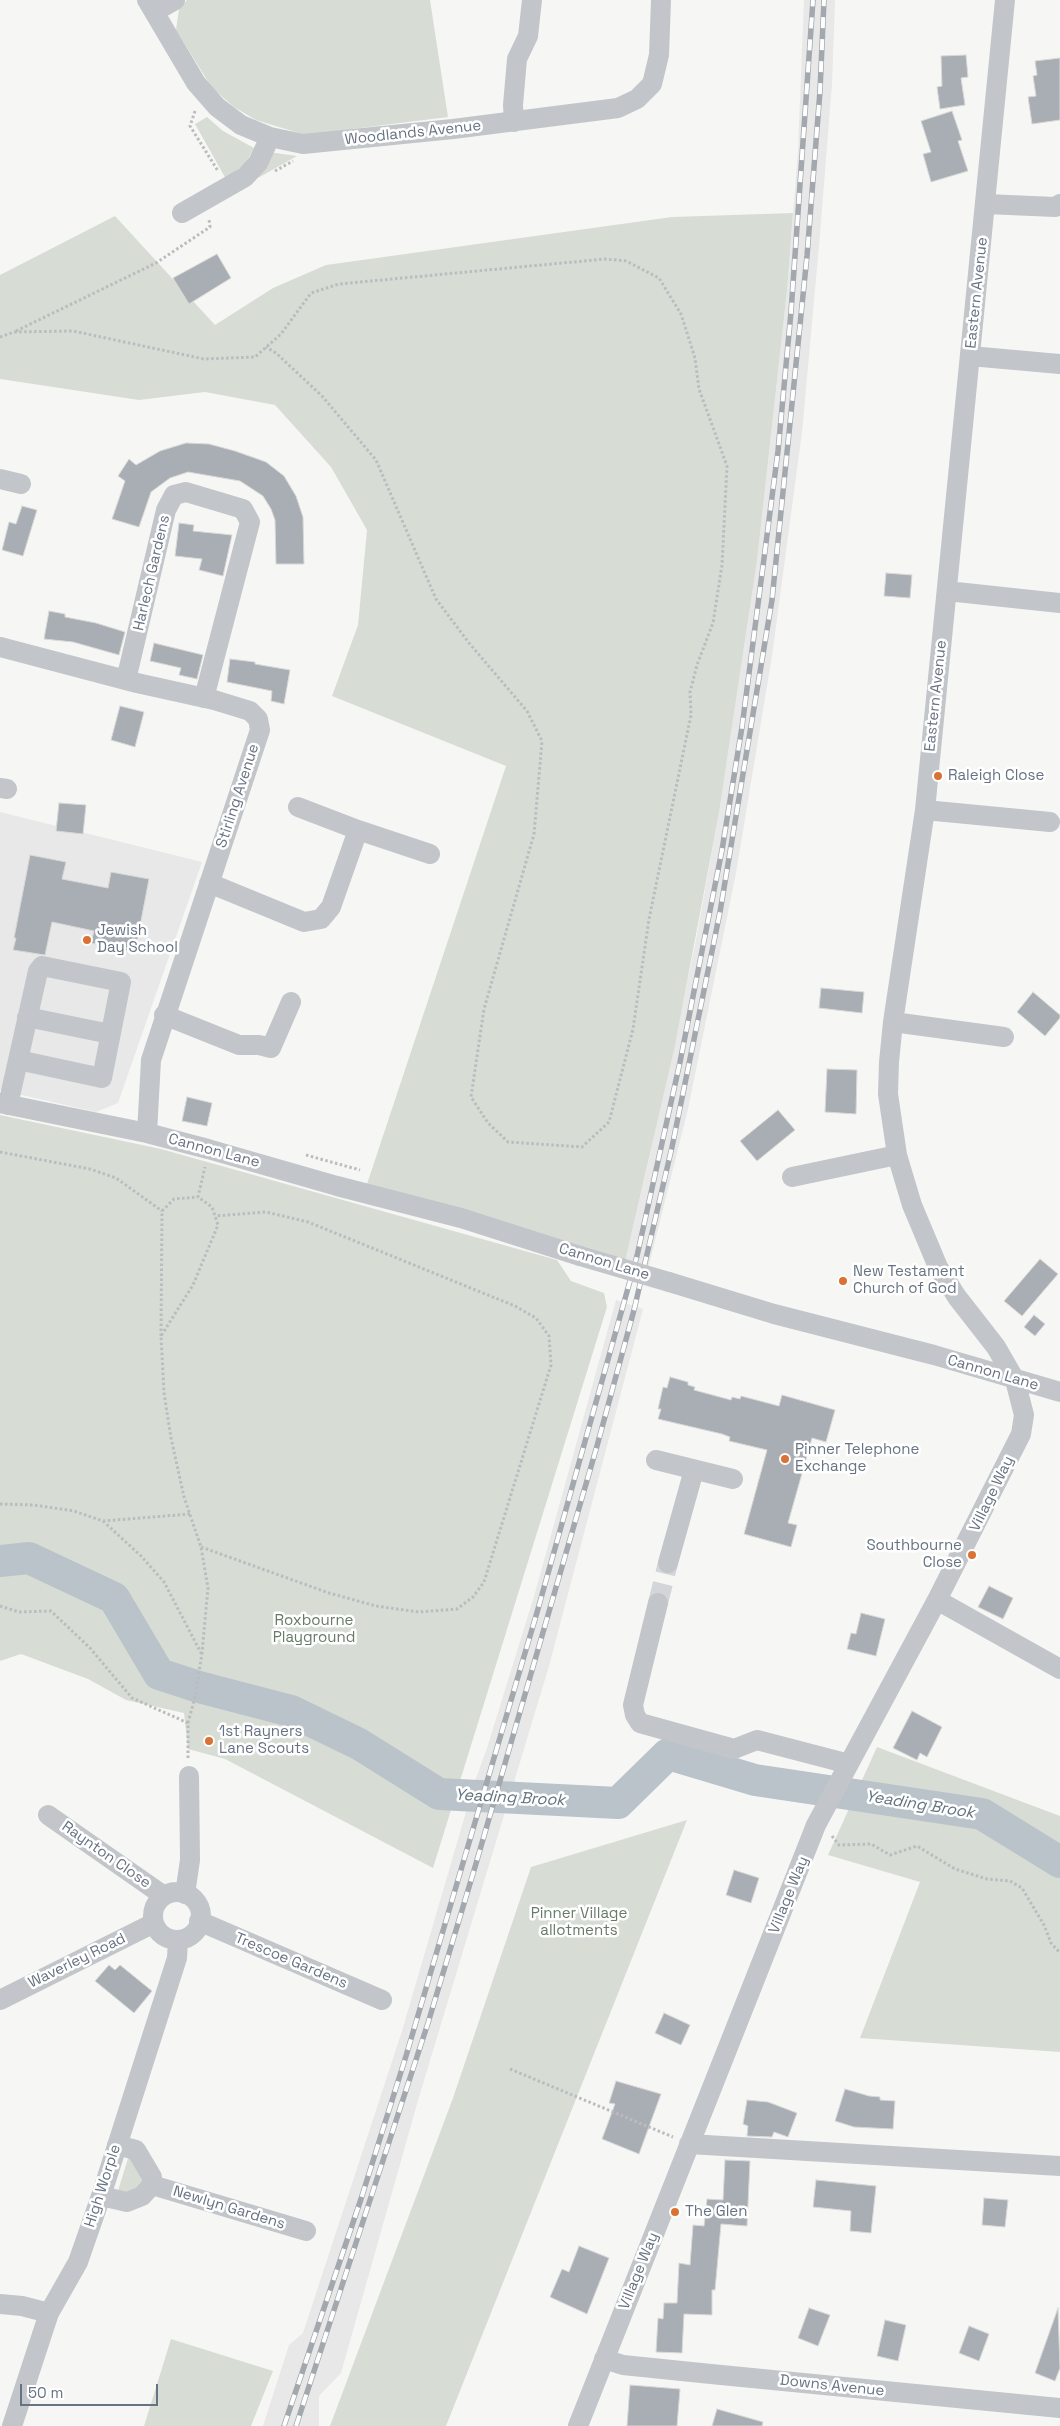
<!DOCTYPE html>
<style>
body{margin:0}
#map{position:relative;width:1060px;height:2426px;overflow:hidden;background:#f6f7f4;font-family:"Space Grotesk",sans-serif}
canvas{display:block}
.scale{position:absolute;left:20px;top:2384px;width:138px;height:22px;box-sizing:border-box;border:2px solid #677383;border-top:0;padding-left:6px;font-size:15px;line-height:18px;white-space:nowrap;color:#677383;-webkit-text-stroke:4px #fff;paint-order:stroke}
</style>
<div id="map">
<canvas width="1060" height="2426"></canvas>
<div class="scale">50 m</div>
</div>
<script>
const g = document.querySelector('canvas').getContext('2d');
g.lineJoin = 'round';
function fillPath(path, color) { g.fillStyle = color; g.fill(path, 'evenodd'); }
const toPath = rows => new Path2D(rows.map(r => 'M' + r).join(''));
function stroke(path, color, width, dash) { g.strokeStyle = color; g.lineWidth = width; g.lineCap = dash ? 'butt' : 'round'; g.setLineDash(dash || []); g.stroke(path); }
function label(font, color, halo, rows, align = 'center') {
  g.font = font + ' "Space Grotesk",sans-serif'; g.lineWidth = 5; g.setLineDash([]); g.textBaseline = 'middle'; g.strokeStyle = halo; g.fillStyle = color; for (const [text, x, y, turn = 0] of rows) {
    g.save(); g.translate(x, y); g.rotate((+turn || 0) * Math.PI / 180); g.textAlign = isNaN(turn) ? turn : align; if (halo) g.strokeText(text, 0, 0); g.fillText(text, 0, 0); g.restore();
  }
}
fillPath(toPath([
 [804,0,835,0,832,84,819,246,802,432,772,656,736,873,688,1109,648,1269,625,1262,649,1159,695,945,719,813,757,561,787,291,798,150],
 [0,812,202,862,118,1103,96,1112,0,1090],
 [616,1300,643,1309,637,1332,549,1666,419,2097,341,2373,319,2396,319,2426,263,2426,289,2345,303,2333,402,2031,475,1781,487,1748,535,1593]
]), '#e7e8e7');
fillPath(toPath([
 [187,0,430,0,448,117,305,135,256,120,234,107,212,88,176,30,179,9],
 [207,117,223,131,254,148,246,163,226,179,195,124],
 [269,152,297,156,258,178],
 [793,213,787,291,757,561,719,813,675,1045,625,1262,367,1184,506,766,332,696,358,625,367,530,331,467,275,405,205,392,139,400,0,379,0,275,115,216,215,325,273,288,326,265,672,217],
 [0,1115,161,1149,557,1260,571,1281,604,1293,607,1307,433,1868,225,1759,188,1749,184,1713,126,1700,88,1679,21,1654,0,1661],
 [877,1747,1060,1816,1060,2052,860,2038,920,1882,828,1855],
 [687,1820,446,2426,330,2426,453,2098,531,1867],
 [129,2155,146,2178,143,2187,117,2194],
 [171,2339,273,2371,251,2426,144,2426]
]), '#d7ddd5');
stroke(toPath([
 [0,1561,29,1558,114,1598,159,1674,199,1687,291,1711,359,1744,439,1794,618,1803,668,1754,755,1780,982,1814,1060,1862]
]), '#bac3c9', 32);
const building = toPath([
 [966,55,968,77,961,78,965,105,940,109,937,87,942,86,941,56,966,55],
 [1060,58,1060,120,1032,124,1028,97,1036,96,1033,76,1037,75,1035,61,1060,58],
 [952,111,962,140,958,141,968,171,931,182,923,154,931,152,921,121,952,111],
 [217,254,231,278,189,304,173,278,217,254],
 [186,443,209,444,235,451,266,462,284,476,296,496,303,517,304,564,276,564,275,520,271,509,263,496,240,481,188,472,170,478,151,492,139,527,112,519,125,481,118,476,129,459,136,465,160,451,186,443],
 [22,506,37,510,23,556,2,550,9,522,16,524,22,506],
 [179,523,194,525,193,531,232,535,223,576,199,570,202,559,175,556,179,523],
 [886,573,912,575,910,598,884,596,886,573],
 [49,611,65,614,65,617,96,623,125,632,119,655,73,642,44,639,49,611],
 [154,643,203,655,197,679,179,675,181,668,150,661,154,643],
 [230,659,255,662,255,664,290,670,284,704,271,701,272,691,227,682,230,659],
 [120,706,144,712,135,747,111,740,120,706],
 [59,803,86,805,83,834,56,831,59,803],
 [30,855,66,862,62,879,108,888,111,872,149,879,135,952,91,943,94,931,52,922,45,955,13,950,16,938,14,938,30,855],
 [821,988,864,992,862,1013,819,1008,821,988],
 [1033,992,1060,1015,1060,1018,1045,1036,1017,1012,1033,992],
 [827,1069,857,1070,856,1114,825,1112,827,1069],
 [187,1097,212,1103,207,1126,182,1121,187,1097],
 [778,1110,795,1130,757,1161,740,1141,778,1110],
 [1040,1259,1058,1274,1022,1316,1004,1301,1040,1259],
 [1034,1315,1045,1324,1035,1336,1024,1327,1034,1315],
 [670,1377,688,1382,688,1385,695,1387,694,1390,731,1400,732,1397,740,1399,741,1396,779,1406,782,1395,835,1410,826,1442,812,1438,788,1523,797,1525,791,1547,744,1534,767,1450,729,1441,730,1437,722,1434,658,1419,661,1409,658,1409,663,1387,667,1388,670,1377],
 [989,1586,1013,1598,1003,1619,978,1607,989,1586],
 [861,1613,885,1619,876,1656,847,1649,851,1633,856,1634,861,1613],
 [912,1711,942,1727,927,1757,920,1753,917,1760,893,1748,912,1711],
 [734,1870,759,1878,751,1903,726,1895,734,1870],
 [109,1965,115,1970,120,1965,152,1991,134,2013,95,1981,109,1965],
 [664,2013,690,2025,681,2045,655,2033,664,2013],
 [616,2081,661,2094,639,2154,602,2139,615,2104,609,2103,616,2081],
 [845,2089,869,2096,880,2097,880,2100,895,2101,893,2129,854,2127,835,2121,845,2089],
 [747,2100,768,2102,797,2113,788,2137,774,2132,772,2137,747,2136,748,2126,743,2124,747,2100],
 [725,2160,750,2161,747,2226,721,2224,715,2290,712,2290,712,2315,684,2314,682,2353,656,2352,658,2318,663,2319,664,2303,677,2303,679,2263,690,2265,693,2225,704,2226,707,2199,723,2200,725,2160],
 [816,2180,876,2186,871,2233,850,2231,851,2211,813,2207,816,2180],
 [984,2198,1008,2200,1005,2227,982,2225,984,2198],
 [579,2246,609,2258,587,2314,550,2297,562,2269,569,2272,579,2246],
 [809,2308,830,2315,818,2346,798,2338,809,2308],
 [1058,2308,1060,2368,1055,2381,1035,2373,1058,2308],
 [885,2320,906,2325,898,2361,877,2356,885,2320],
 [969,2326,989,2334,979,2361,959,2353,969,2326],
 [630,2385,680,2389,677,2426,627,2426,630,2385],
 [717,2409,763,2422,762,2426,712,2426,717,2409]
]);
fillPath(building, '#a9aeb5');
stroke(building, '#d8d8d6', 1);
stroke(toPath([
 [658,1603,668,1563]
]), '#d2d6d8', 20, [20, 10]);
stroke(toPath([
 [195,111,190,126,218,171],
 [275,171,293,161],
 [16,331,156,263,210,227,209,219],
 [0,337,14,332,73,331,204,359,255,357,281,334,311,293,339,284,605,259,626,261,659,278,681,314,695,358,699,389,727,466,722,565,713,623,697,665,690,692,691,715,649,919,633,1029,609,1122,582,1147,508,1142,488,1123,471,1097,484,1009,534,834,542,741,527,711,469,643,436,599,376,460,322,396,276,353,266,347],
 [0,1152,90,1169,116,1178,162,1211],
 [306,1155,360,1170],
 [161,1336,162,1211,174,1199,198,1197],
 [0,1504,34,1505,74,1511,103,1521,190,1514],
 [103,1521,141,1556,164,1582,201,1653],
 [201,1547,329,1593,376,1606,419,1612,457,1609,473,1597,484,1582,551,1365,549,1336,536,1318,515,1306,308,1222,266,1212,215,1216],
 [0,1606,19,1612,51,1611,90,1648,132,1698,188,1723],
 [188,1758,188,1723,195,1697,202,1653,208,1588,201,1547,184,1497,171,1438,164,1393,161,1336,193,1285,218,1225,212,1207,198,1197,205,1167],
 [832,1836,839,1845,871,1844,890,1855,917,1846,955,1869,987,1879,1010,1881,1022,1888,1044,1925,1051,1943,1060,1953],
 [510,2069,673,2137]
]), '#babcbf', 3, [2.5, 2.5]);
stroke(toPath([
 [147,0,196,83,217,107,241,125,270,137,303,144,453,129,618,108,637,99,652,84,659,55,661,0],
 [154,12,175,0],
 [514,122,513,105,517,59,528,36,532,0],
 [986,204,1055,207,1060,204],
 [182,213,245,177,258,163,270,137],
 [970,356,1060,364],
 [0,479,21,484],
 [947,591,1060,603],
 [0,647,137,683,214,700,250,711,258,719,260,730,151,1060,147,1133],
 [126,680,166,510,174,495,186,492,243,509,250,522,204,698],
 [0,788,7,789],
 [298,807,358,830,430,854],
 [925,810,1050,822],
 [209,883,304,922,321,919,331,907,358,830],
 [164,1015,239,1045,259,1045,271,1048,291,1002],
 [27,1017,110,1034],
 [893,1022,1004,1037],
 [0,1103,147,1133,208,1149,337,1186,461,1218,580,1256],
 [8,1105,38,971,42,966,121,982,102,1078,18,1060],
 [792,1177,897,1155],
 [669,1282,774,1314,934,1355,1060,1392],
 [656,1460,733,1479],
 [668,1563,694,1470],
 [937,1600,1060,1669],
 [658,1603,633,1705,635,1715,640,1723,734,1749,757,1740,849,1764],
 [48,1815,164,1896],
 '153 1916a24 24 0 1 1 48 0a24 24 0 1 1-48 0Z',
 [185,1894,190,1860,189,1776],
 [199,1921,382,2000],
 [0,2000,154,1923],
 [689,2144,1060,2166],
 [152,2185,306,2231],
 [101,2196,127,2202,142,2196,152,2185,152,2177,136,2150,117,2145],
 [0,2304,22,2306,49,2313],
 [604,2359,623,2365,711,2374,1060,2408],
 [12,2426,49,2313,78,2262,101,2196,177,1958,178,1940],
 [578,2426,816,1825,937,1600,1021,1434,1024,1415,1015,1380,996,1347,957,1297,938,1267,912,1205,897,1155,888,1094,889,1062,893,1022,925,810,1005,0]
]), '#c2c5c9', 20);
const rail = toPath([
 [284,2426,361,2199,406,2056,538,1609,637,1256,680,1062,722,850,742,727,778,451,791,312,813,0],
 [296,2426,428,2023,475,1867,597,1446,634,1310,672,1147,720,912,772,600,807,256,820,91,824,0]
]);
stroke(rail, '#a3a8ae', 5.5);
stroke(rail, '#fff', 4, [11]);
stroke(toPath([
 [580,1256,669,1282]
]), '#c2c5c9', 20);
for (const [x, y, r, color] of [
 [938,776,5,"#d97232"],
 [87,940,5,"#d97232"],
 [843,1281,5,"#d97232"],
 [785,1459,5,"#d97232"],
 [972,1555,5,"#d97232"],
 [209,1741,5,"#d97232"],
 [675,2212,5,"#d97232"]
]) { const dot = new Path2D(); dot.arc(x, y, r, 0, 2 * Math.PI); g.fillStyle = color; g.fill(dot); stroke(dot, '#fff', 2); }
label('15px', '#677383', '#fff', [
 ["Woodlands Avenue",413,133,-6],
 ["Eastern Avenue",977,293,-84],
 ["Harlech Gardens",152,573,-77],
 ["Eastern Avenue",936,696,-84],
 ["Stirling Avenue",238,796,-72],
 ["Cannon Lane",214,1151,15],
 ["Cannon Lane",604,1262,17],
 ["Cannon Lane",993,1373,16],
 ["Village Way",992,1494,-64],
 ["Raynton Close",106,1855,35],
 ["Village Way",789,1895,-68],
 ["Waverley Road",77,1961,-26],
 ["Trescoe Gardens",291,1961,23],
 ["High Worple",103,2186,-72],
 ["Newlyn Gardens",229,2208,17],
 ["Village Way",639,2271,-68],
 ["Downs Avenue",832,2386,6]
]);
label('15px', '#677383', '#fff', [
 ["Raleigh Close",948,776],
 ["Jewish",97,931],
 ["Day School",97,948],
 ["New Testament",853,1272],
 ["Church of God",853,1289],
 ["Pinner Telephone",795,1450],
 ["Exchange",795,1467],
 ["Southbourne",962,1546,"right"],
 ["Close",962,1563,"right"],
 ["1st Rayners",219,1732],
 ["Lane Scouts",219,1749],
 ["The Glen",685,2212]
], 'left');
label('15px', '#677b66', '#fff', [
 ["Roxbourne",314,1621],
 ["Playground",314,1638],
 ["Pinner Village",579,1914],
 ["allotments",579,1931]
]);
label('italic 16px', '#63737f', '#fff', [
 ["Yeading Brook",510,1798,3],
 ["Yeading Brook",920,1805,9]
]);
</script>
